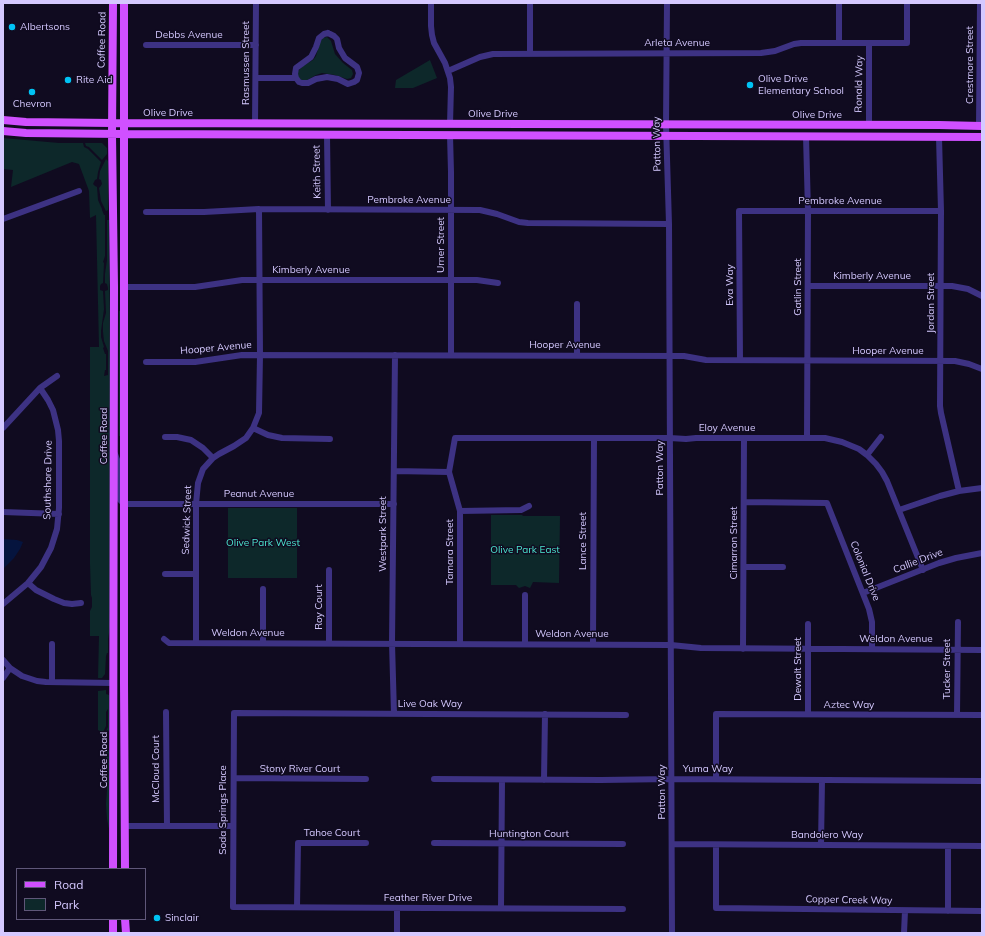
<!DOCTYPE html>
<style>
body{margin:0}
#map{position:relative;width:985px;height:936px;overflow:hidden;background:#100b20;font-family:Mulish,sans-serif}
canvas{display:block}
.frame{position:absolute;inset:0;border:4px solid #d5c9ff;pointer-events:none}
.legend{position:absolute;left:16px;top:868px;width:130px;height:52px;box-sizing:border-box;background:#100b20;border:1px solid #5f5779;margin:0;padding:5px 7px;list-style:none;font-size:12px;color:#d5c9ff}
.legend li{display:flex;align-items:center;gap:8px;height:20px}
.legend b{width:20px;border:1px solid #5f5779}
</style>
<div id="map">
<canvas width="985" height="936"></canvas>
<div class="frame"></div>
<ul class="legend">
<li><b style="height:5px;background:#d050ff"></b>Road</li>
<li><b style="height:11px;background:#0d282a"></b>Park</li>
</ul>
</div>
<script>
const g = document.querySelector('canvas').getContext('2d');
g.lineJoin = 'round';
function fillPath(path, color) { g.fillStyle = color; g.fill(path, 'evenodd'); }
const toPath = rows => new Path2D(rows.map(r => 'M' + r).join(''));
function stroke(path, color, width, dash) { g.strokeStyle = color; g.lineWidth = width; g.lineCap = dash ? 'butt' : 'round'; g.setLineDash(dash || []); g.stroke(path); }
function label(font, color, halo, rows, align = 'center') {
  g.font = font + ' Mulish,sans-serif'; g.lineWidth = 3; g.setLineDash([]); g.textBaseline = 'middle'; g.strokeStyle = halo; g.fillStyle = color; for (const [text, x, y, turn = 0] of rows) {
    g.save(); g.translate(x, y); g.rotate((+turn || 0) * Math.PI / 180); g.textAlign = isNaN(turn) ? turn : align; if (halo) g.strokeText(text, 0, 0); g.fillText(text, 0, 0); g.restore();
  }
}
fillPath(toPath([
 [327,37,331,41,335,54,343,63,352,70,353,74,351,78,347,79,335,75,322,73,316,75,307,80,301,80,298,77,298,71,303,66,313,60,316,56,320,42,323,38],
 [430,60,437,78,413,88,395,88,396,80],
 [3,138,59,143,83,143,84,147,88,149,101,162,98,172,97,179,95,180,93,184,95,186,97,187,98,200,102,209,102,210,104,215,105,215,105,256,103,262,104,263,103,283,101,284,100,286,100,290,103,291,104,309,101,331,101,337,104,347,103,348,105,354,106,354,106,370,105,370,104,376,108,375,108,351,104,341,103,332,103,323,106,313,105,291,108,290,108,288,107,284,105,283,105,274,107,260,107,220,109,220,110,376,110,627,108,639,108,653,107,653,106,656,105,674,102,678,98,678,99,636,90,636,90,611,92,607,92,598,91,595,90,564,90,347,99,347,96,215,90,218,89,191,79,164,72,162,11,187,13,170,3,169],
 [85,143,102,143,107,148,107,154,102,160,89,147,86,146],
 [106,159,108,161,108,210,106,211,101,201,99,188,100,187,102,184,101,180,99,179,100,171],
 [119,311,121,311,121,436,119,436],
 [228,508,297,508,297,578,228,578],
 [491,515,522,515,523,516,560,516,559,583,533,582,530,588,525,586,519,588,516,585,491,585],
 [106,690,106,694,109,695,109,693,110,693,109,740,105,741,108,740,109,739,109,732,108,730,106,731,108,727,108,709,106,712,106,726,103,732,102,732,98,730,98,691],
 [105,749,109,750,109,829,107,819,106,804,107,790,106,777,108,767,105,753]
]), '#0d282a');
fillPath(toPath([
 [3,539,17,540,23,542,20,549,14,558,3,569]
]), '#05143e');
stroke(toPath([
 [431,3,431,26,432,35,434,43,445,63,450,78,451,87,450,124],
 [530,3,530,54],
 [667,3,666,125,669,224,672,933],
 [839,3,839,43],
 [328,33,334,36,337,39,339,48,345,58,357,67,359,73,357,80,354,82,348,84,338,79,327,77,316,79,308,83,302,83,299,82,296,78,295,74,296,68,311,57,316,47,319,38,324,34,328,33],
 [146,45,256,45],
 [448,71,480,57,493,54,761,53,775,51,794,44,801,43,907,43,907,3],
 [256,78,296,78],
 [255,124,256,3],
 [869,125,869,43],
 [979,126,980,3],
 [327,135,328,210],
 [450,135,451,172,451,355],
 [806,136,808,211,807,438],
 [939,137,941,211,940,406,941,413,959,491],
 [146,212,204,212,241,210,259,209,480,210,497,214,519,222,528,223,669,224],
 [3,219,79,191],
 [808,286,952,286,968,289,982,296],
 [124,287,195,287,242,280,477,280,498,283],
 [577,356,577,304],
 [740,360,739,211,941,211],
 [146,362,195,362,242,355,684,356,706,360,955,361,969,364,982,369],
 [3,428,40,388,57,376],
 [253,428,268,435,282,438,330,439],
 [165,437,177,437,191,440,203,448,213,458],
 [115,454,118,462,119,496,120,500,124,504,394,504],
 [867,455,881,437],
 [394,471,449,472],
 [744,502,827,503,869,609,872,622,872,649],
 [899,510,940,496,959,491,982,488],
 [460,511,521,510,529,506],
 [3,512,59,514],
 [744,567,783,567],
 [165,574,196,574],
 [28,583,36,590,54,599,64,603,72,604,81,603],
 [863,593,939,563,956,558,982,553],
 [3,604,28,583,41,567,51,548,57,529,59,508,59,441,58,430,53,410,48,400,40,388],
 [164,639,169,643,671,645,701,648,982,650],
 [196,643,196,504,198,483,203,469,213,458,219,454,234,446,246,438,253,428,259,413,260,355,259,209],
 [263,643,263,589],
 [329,643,329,570],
 [460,643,460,511,449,472,455,438,670,438,686,439,696,438,825,438,842,442,859,449,867,455,876,464,882,472,887,481,923,570],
 [52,644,52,682],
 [525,644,525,595],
 [593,644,594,438],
 [743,649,744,438],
 [3,660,10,668,22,676,37,681,46,682,113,683],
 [3,678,10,668],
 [166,712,167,826],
 [394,714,392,643,395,355],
 [808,714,808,624],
 [957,715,958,622],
 [234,778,366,779],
 [434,779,601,780,672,779,982,781],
 [716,779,716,714,982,715],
 [544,780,545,714],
 [124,826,233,826],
 [434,843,623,844],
 [672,844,982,846],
 [716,845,716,908,982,911],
 [821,845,822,780],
 [297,907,298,843,366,843],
 [397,908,397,933],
 [501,908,502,780],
 [623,909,233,907,234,713,626,715],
 [948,911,948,846],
 [904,933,905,911]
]), '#3d3283', 6);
stroke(toPath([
 [113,3,112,134,114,287,113,869],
 [124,3,124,683,125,869],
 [3,120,26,122,112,123,939,125,982,126],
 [3,131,26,133,123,134,982,137],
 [125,919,126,933],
 [113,933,113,919]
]), '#d050ff', 8);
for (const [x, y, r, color] of [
 [12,27,4,"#00c3f4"],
 [68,80,4,"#00c3f4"],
 [750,85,4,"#00c3f4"],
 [32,92,4,"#00c3f4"],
 [157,918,4,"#00c3f4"]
]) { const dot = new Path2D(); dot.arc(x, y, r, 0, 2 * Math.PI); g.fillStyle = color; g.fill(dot); stroke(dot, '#100b20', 1.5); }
label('10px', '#d5c9ff', '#100b20', [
 ["Albertsons",20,27],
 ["Olive Drive",758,79],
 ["Elementary School",758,91],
 ["Rite Aid",76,80],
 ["Chevron",32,104,"center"],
 ["Sinclair",165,918]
], 'left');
label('10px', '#d5c9ff', '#100b20', [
 ["Debbs Avenue",189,35],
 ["Coffee Road",102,40,-89],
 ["Arleta Avenue",677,43],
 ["Rasmussen Street",246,63,-90],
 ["Crestmore Street",970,65,-90],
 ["Ronald Way",859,84,-89],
 ["Olive Drive",168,113],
 ["Olive Drive",493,114],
 ["Olive Drive",817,115],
 ["Patton Way",657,144,-91],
 ["Keith Street",317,172,-91],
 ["Pembroke Avenue",409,200],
 ["Pembroke Avenue",840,201],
 ["Urner Street",441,245,-90],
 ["Kimberly Avenue",311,270],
 ["Kimberly Avenue",872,276],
 ["Eva Way",730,285,-90],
 ["Gatlin Street",798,287,-90],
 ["Jordan Street",931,303,-90],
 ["Hooper Avenue",565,345],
 ["Hooper Avenue",216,348,-5],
 ["Hooper Avenue",888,351],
 ["Eloy Avenue",727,428],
 ["Coffee Road",104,436,-90],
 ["Patton Way",660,468,-90],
 ["Southshore Drive",48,480,-89],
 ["Peanut Avenue",259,494],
 ["Sedwick Street",187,520,-88],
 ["Westpark Street",383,534,-90],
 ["Lance Street",583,541,-90],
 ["Cimarron Street",734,543,-90],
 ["Tamara Street",450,552,-90],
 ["Callie Drive",918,561,-21],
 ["Colonial Drive",865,571,68],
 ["Roy Court",319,607,-90],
 ["Weldon Avenue",248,633],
 ["Weldon Avenue",572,634],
 ["Weldon Avenue",896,639],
 ["Dewalt Street",798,669,-90],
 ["Tucker Street",947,669,-90],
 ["Live Oak Way",430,704],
 ["Aztec Way",849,705],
 ["Coffee Road",104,760,-90],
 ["McCloud Court",156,769,-90],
 ["Stony River Court",300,769],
 ["Yuma Way",708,769],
 ["Patton Way",662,792,-90],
 ["Soda Springs Place",223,810,-90],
 ["Tahoe Court",332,833],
 ["Huntington Court",529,834],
 ["Bandolero Way",827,835],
 ["Feather River Drive",428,898],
 ["Copper Creek Way",849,900,1]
]);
label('10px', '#4ce8d1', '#100b20', [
 ["Olive Park West",263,543],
 ["Olive Park East",525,550]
]);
</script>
